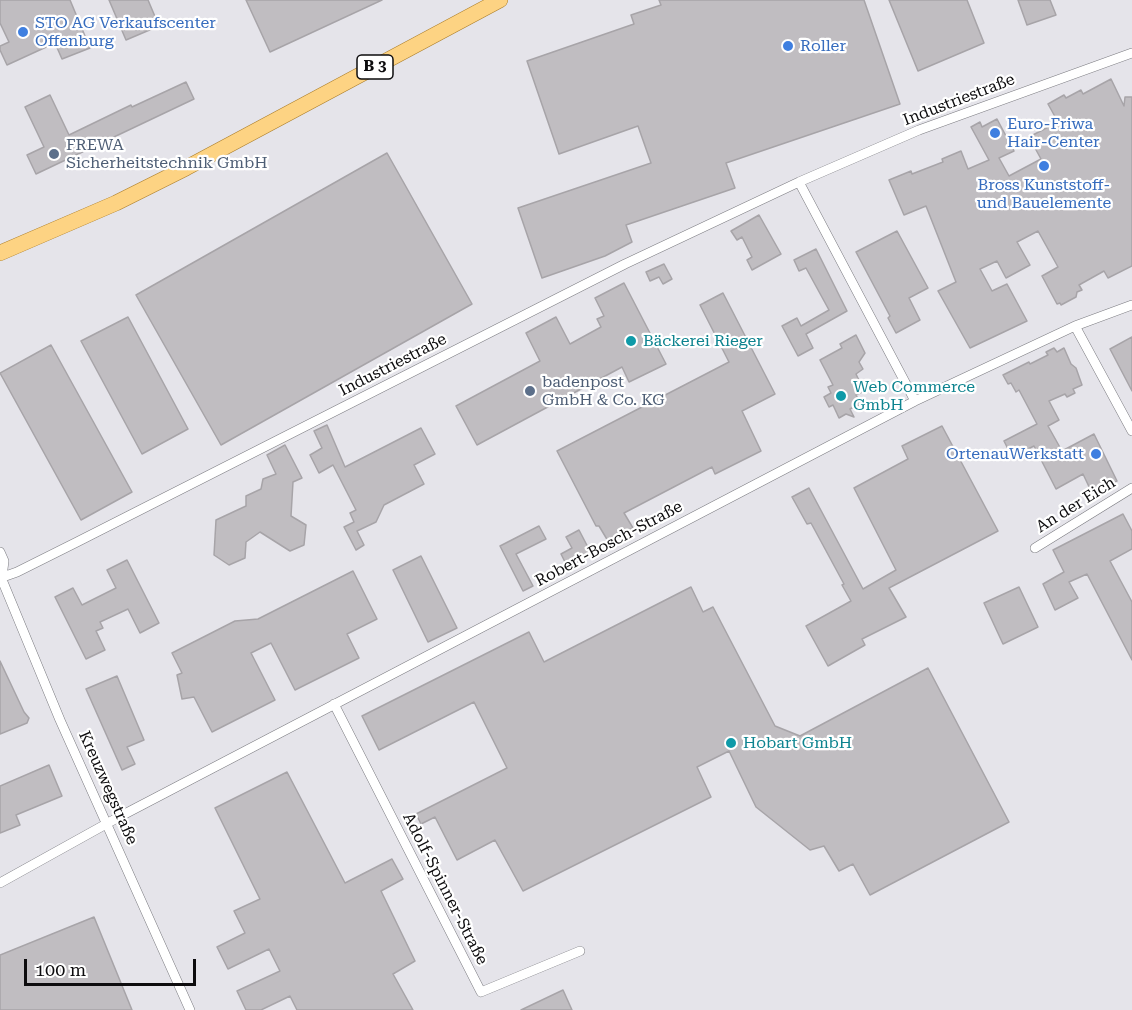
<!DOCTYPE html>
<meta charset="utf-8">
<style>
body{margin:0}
#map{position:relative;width:1132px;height:1010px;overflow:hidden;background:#e5e4ea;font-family:"Roboto Serif",serif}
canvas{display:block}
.scale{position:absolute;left:24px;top:959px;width:172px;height:27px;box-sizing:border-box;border:3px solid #0d0c0e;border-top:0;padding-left:8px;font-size:18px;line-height:21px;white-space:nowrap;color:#0d0c0e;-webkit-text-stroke:4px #fff;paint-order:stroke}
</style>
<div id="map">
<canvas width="1132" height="1010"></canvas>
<div class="scale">100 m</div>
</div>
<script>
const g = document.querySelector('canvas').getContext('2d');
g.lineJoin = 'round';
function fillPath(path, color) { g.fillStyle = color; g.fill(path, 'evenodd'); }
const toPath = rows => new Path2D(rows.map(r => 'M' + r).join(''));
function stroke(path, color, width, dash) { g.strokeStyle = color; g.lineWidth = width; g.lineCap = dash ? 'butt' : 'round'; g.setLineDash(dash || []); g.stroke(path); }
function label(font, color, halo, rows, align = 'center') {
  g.font = font + ' "Roboto Serif",serif'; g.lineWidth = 4.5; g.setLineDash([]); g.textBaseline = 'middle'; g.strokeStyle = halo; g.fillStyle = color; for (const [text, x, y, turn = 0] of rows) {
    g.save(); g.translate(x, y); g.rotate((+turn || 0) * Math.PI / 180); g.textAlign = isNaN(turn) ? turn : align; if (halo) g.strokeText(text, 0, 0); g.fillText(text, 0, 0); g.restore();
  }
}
const building = toPath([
 [0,0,70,0,90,48,62,59,55,43,7,65,0,50,0,46,9,42,0,23,0,0],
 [109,0,148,0,159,26,126,40,109,0],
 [246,0,382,0,270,52,246,0],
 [659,0,864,0,900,104,726,163,735,188,626,225,632,242,605,256,542,278,518,208,651,163,638,126,559,154,527,61,634,24,631,15,661,5,659,0],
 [889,0,967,0,984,43,918,71,889,0],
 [1018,0,1050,0,1056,15,1027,25,1018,0],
 [1111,79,1124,106,1125,97,1132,97,1132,266,1108,278,1104,271,1079,285,1082,290,1077,292,1076,297,1061,305,1060,303,1057,304,1042,276,1058,267,1038,231,1017,242,1030,265,1006,278,997,261,980,269,992,291,1007,284,1027,321,970,348,938,291,956,282,926,206,904,215,889,180,911,171,912,174,943,162,942,159,961,151,968,169,989,160,971,127,980,122,982,127,997,119,1014,151,999,158,1009,176,1041,159,1029,137,1058,122,1048,104,1064,95,1066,98,1081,90,1083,94,1111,79],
 [186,82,194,99,36,174,27,155,44,147,25,107,50,95,69,135,131,105,132,107,186,82],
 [387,153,472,304,221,445,136,295,387,153],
 [759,215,781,254,752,270,747,260,752,257,742,237,737,240,731,231,759,215],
 [897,231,928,288,909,298,920,320,896,333,888,318,890,316,856,252,897,231],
 [816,249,847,311,806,334,813,348,798,356,782,326,797,318,801,326,829,310,806,268,799,271,794,260,816,249],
 [664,264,672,279,663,284,659,277,650,281,646,272,664,264],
 [624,283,666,364,629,382,622,367,477,445,456,406,540,361,526,333,556,317,570,344,601,327,597,319,604,316,595,298,624,283],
 [723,293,775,394,742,411,761,451,715,474,712,467,624,513,633,528,608,541,599,526,596,526,557,451,729,362,700,305,723,293],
 [128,317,188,429,142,454,81,341,128,317],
 [856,335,865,353,859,362,863,369,856,374,864,391,856,395,861,404,850,409,854,417,846,414,839,418,833,405,829,407,824,397,831,393,828,387,833,385,820,360,842,348,840,344,856,335],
 [1132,337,1132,391,1110,349,1132,337],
 [51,345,132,492,81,520,0,373,51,345],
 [1054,348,1057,352,1064,348,1071,364,1076,368,1082,385,1073,389,1075,393,1067,397,1065,394,1049,401,1059,420,1048,426,1062,451,1094,434,1117,481,1092,493,1083,474,1056,489,1034,446,1012,457,1004,441,1037,424,1019,390,1016,392,1011,383,1008,384,1003,375,1029,362,1030,364,1048,355,1046,352,1054,348],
 [327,425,345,467,421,428,435,454,414,465,424,484,384,505,376,522,357,531,364,545,356,550,344,527,354,522,350,513,356,510,333,465,319,473,310,455,322,448,314,431,327,425],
 [942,426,998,531,889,588,906,617,862,639,865,645,828,666,806,626,851,601,842,585,844,584,811,523,807,524,792,497,809,488,863,589,896,570,854,488,908,459,902,446,942,426],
 [285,445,302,478,293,482,291,516,306,525,304,545,290,551,260,532,246,542,245,558,229,565,214,555,216,520,246,506,246,496,261,489,263,479,276,474,267,455,285,445],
 [1123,514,1132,531,1132,549,1110,561,1132,602,1132,660,1087,574,1069,582,1078,598,1055,610,1043,584,1064,572,1053,550,1123,514],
 [539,526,546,539,516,554,533,586,523,591,500,546,539,526],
 [579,530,592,555,568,568,561,554,572,548,566,537,579,530],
 [421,556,457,628,428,642,393,570,421,556],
 [127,560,159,623,140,633,128,609,100,622,103,628,96,631,105,650,86,659,55,597,73,588,82,605,116,588,107,570,127,560],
 [353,571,377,619,347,634,359,658,295,690,271,643,251,653,275,700,212,732,194,697,182,699,177,675,182,673,172,653,235,621,258,619,353,571],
 [691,587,703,612,713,607,775,726,800,736,928,668,1009,822,870,895,853,864,839,871,824,846,810,850,756,807,729,751,697,767,711,797,523,891,495,840,457,860,435,817,421,824,416,814,507,768,474,702,379,750,362,716,529,632,544,662,691,587],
 [1019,587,1038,627,1003,644,984,603,1019,587],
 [0,661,24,712,29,718,27,723,0,734,0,661],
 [117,676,144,740,127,747,135,764,122,770,86,689,117,676],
 [49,765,62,796,16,815,20,825,0,833,0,786,49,765],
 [287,772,345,883,392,859,403,879,381,891,415,961,393,974,413,1010,297,1010,290,996,261,1010,246,1010,237,991,280,971,269,949,228,969,217,947,245,933,234,911,260,899,215,808,287,772],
 [94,917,132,1010,0,1010,0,955,94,917],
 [563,990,572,1010,521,1010,563,990]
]);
fillPath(building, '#c0bdc1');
stroke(building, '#a7a4a8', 1.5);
const street = toPath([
 [799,182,915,401],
 [1075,326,1132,431],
 [1035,548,1132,488],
 [0,552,4,561,2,577],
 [0,575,60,720,190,1010],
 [0,578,17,572,77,542,625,264,799,182,919,130,1132,53],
 [334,704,481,992,580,951],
 [0,883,117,818,915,401,1075,326,1132,305]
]);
const primary = toPath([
 [0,253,116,203,186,168,500,0]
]);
stroke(street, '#7b7b80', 10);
stroke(primary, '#a87a25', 16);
stroke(street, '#fff', 9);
stroke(primary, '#fdd383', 15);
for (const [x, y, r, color] of [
 [23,32,6,"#3f7fe0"],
 [788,46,6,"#3f7fe0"],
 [995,133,6,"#3f7fe0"],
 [54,154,6,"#5c6f8a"],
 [1044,166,6,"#3f7fe0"],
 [631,341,6,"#0f9aa8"],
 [530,391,6,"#5c6f8a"],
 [841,396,6,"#0f9aa8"],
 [1096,454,6,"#3f7fe0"],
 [731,743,6,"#0f9aa8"]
]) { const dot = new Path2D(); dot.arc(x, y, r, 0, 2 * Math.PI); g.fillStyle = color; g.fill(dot); stroke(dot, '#fff', 2); }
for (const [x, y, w] of [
 [375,67,36]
]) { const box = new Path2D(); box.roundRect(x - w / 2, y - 12, w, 24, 4.5); g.fillStyle = '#fff'; g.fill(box); stroke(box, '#0d0c0e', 1.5); }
label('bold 15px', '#0d0c0e', null, [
 ["B 3",375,67]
]);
label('16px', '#366cbe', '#fff', [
 ["STO AG Verkaufscenter",35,23],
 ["Offenburg",35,41],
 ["Roller",800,46],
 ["Euro-Friwa",1007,124],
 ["Hair-Center",1007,142],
 ["Bross Kunststoff-",1044,185,"center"],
 ["und Bauelemente",1044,203,"center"],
 ["OrtenauWerkstatt",1084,454,"right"]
], 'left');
label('16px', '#0d0c0e', '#fff', [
 ["Industriestraße",959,100,-21],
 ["Industriestraße",393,365,-27],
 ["An der Eich",1076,505,-32],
 ["Robert-Bosch-Straße",609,544,-28],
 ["Kreuzwegstraße",108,788,66],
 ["Adolf-Spinner-Straße",445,889,63]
]);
label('16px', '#4e5e75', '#fff', [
 ["FREWA",66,145],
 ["Sicherheitstechnik GmbH",66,163],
 ["badenpost",542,382],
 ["GmbH & Co. KG",542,400]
], 'left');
label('16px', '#0d838f', '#fff', [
 ["Bäckerei Rieger",643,341],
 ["Web Commerce",853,387],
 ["GmbH",853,405],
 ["Hobart GmbH",743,743]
], 'left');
</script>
